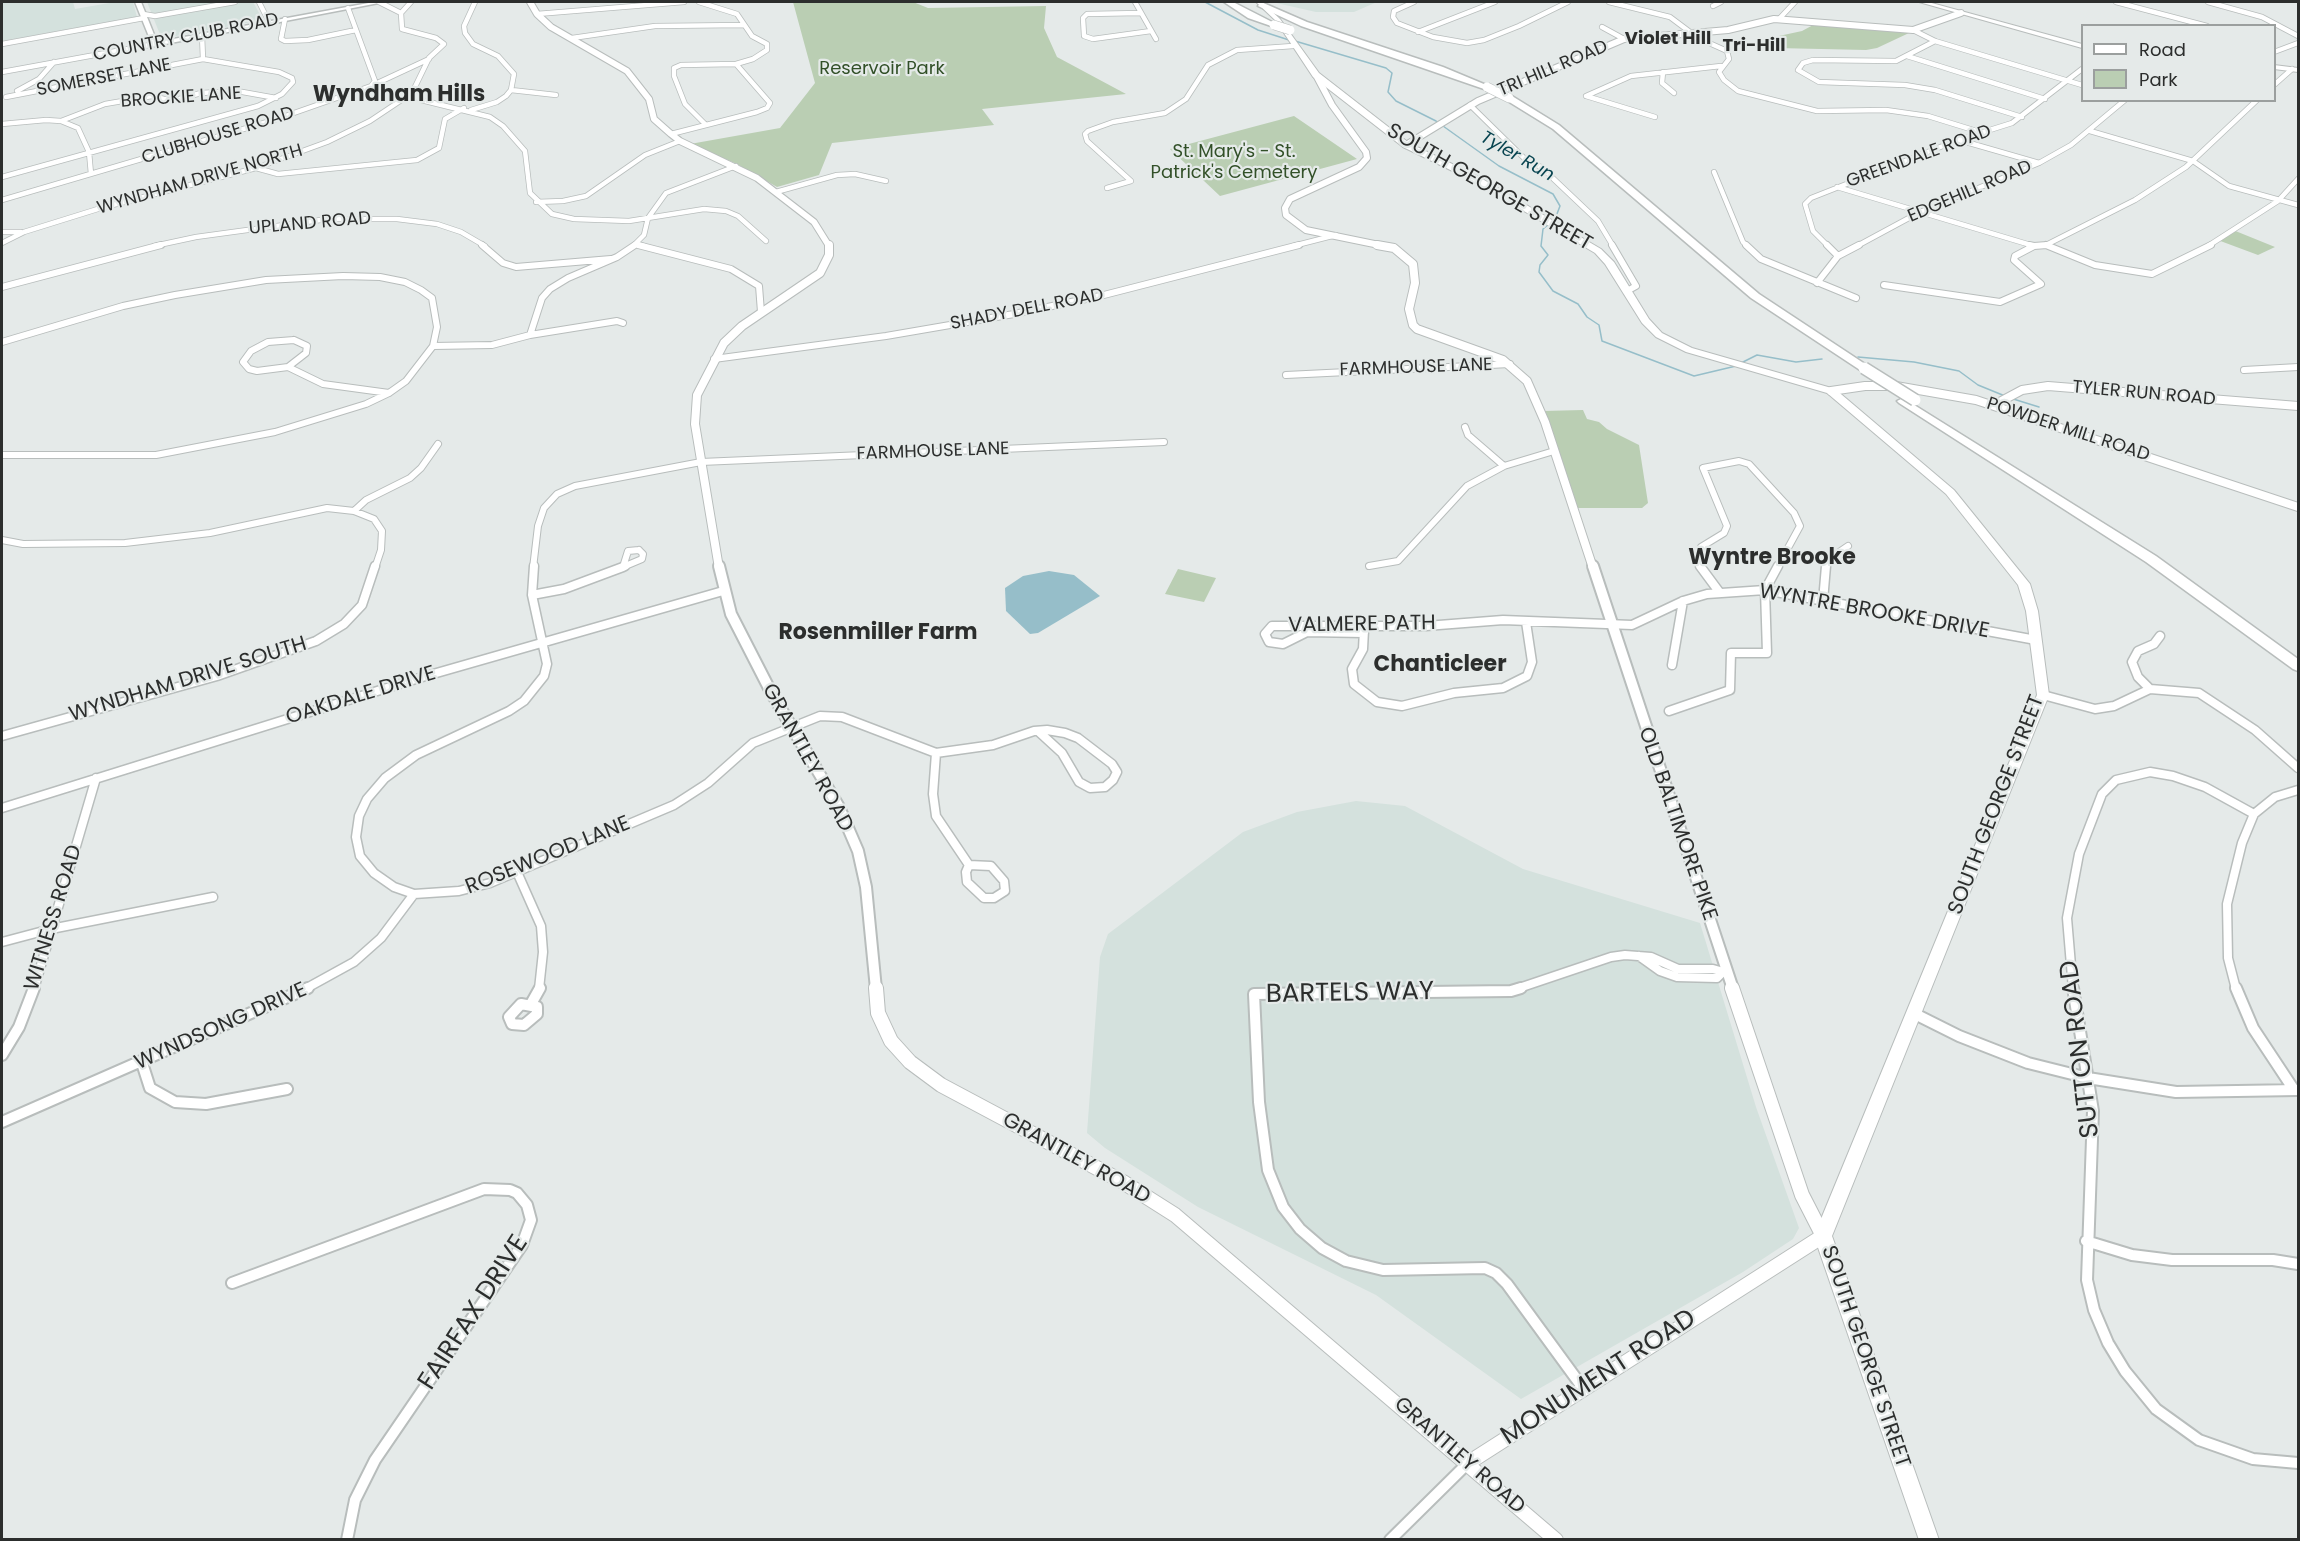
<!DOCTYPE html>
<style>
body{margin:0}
#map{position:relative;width:2300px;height:1541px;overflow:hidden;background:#e5eae9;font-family:Poppins,sans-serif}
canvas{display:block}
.frame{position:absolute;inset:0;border:3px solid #2c2e2d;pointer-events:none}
.legend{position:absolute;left:2081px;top:24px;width:195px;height:78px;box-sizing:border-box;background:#e5eae9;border:2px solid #9b9f9e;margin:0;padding:8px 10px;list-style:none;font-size:18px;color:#2c2e2d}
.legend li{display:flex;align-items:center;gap:12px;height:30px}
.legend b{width:30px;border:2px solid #9b9f9e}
</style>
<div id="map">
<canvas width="2300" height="1541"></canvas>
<div class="frame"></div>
<ul class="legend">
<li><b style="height:8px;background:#fff"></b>Road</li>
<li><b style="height:16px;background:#baceb3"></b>Park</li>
</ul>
</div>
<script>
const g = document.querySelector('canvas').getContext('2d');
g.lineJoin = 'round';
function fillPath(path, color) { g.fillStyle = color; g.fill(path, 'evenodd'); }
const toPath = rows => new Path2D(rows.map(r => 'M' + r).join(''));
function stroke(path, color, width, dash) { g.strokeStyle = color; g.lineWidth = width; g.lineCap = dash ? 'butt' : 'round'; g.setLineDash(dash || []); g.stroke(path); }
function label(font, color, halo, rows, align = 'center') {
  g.font = font + ' Poppins,sans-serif'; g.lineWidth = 4.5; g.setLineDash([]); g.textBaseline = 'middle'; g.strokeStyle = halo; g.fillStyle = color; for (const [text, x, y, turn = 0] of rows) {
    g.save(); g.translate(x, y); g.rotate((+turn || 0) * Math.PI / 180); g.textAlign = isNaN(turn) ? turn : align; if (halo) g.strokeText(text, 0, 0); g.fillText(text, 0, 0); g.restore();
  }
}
fillPath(toPath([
 [2,2,73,2,75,9,115,2,133,2,137,17,2,41],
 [147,2,253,2,263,20,165,38,161,37],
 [1272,2,1377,2,1354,12,1316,12],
 [1356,801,1405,806,1523,869,1700,923,1756,1107,1799,1228,1793,1239,1743,1272,1521,1399,1376,1295,1198,1207,1105,1148,1087,1133,1100,957,1108,934,1243,832,1297,812]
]), '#d4e1dd');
fillPath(toPath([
 [793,2,913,2,928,8,1046,6,1044,28,1057,57,1126,94,982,109,994,125,832,143,819,175,777,187,737,164,690,144,780,128,815,83],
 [1815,24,1909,33,1877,48,1866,50,1776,48,1766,43,1765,39,1802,31],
 [1294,116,1357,159,1220,196,1170,149],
 [2233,230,2275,247,2258,255,2215,239],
 [1583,410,1587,419,1599,422,1607,429,1639,445,1648,503,1642,508,1576,508,1543,411],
 [1178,569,1216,578,1204,602,1165,594]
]), '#baceb3');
fillPath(toPath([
 [1049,571,1074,575,1100,596,1038,633,1030,634,1006,611,1005,588,1023,576]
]), '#96bec9');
stroke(toPath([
 [1205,2,1258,30,1289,40],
 [1295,41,1386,68,1392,73,1388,92,1396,101,1436,121,1499,166,1553,194,1560,206,1555,219,1543,229,1541,246,1548,255,1540,265,1539,272,1553,291,1578,304,1587,317,1599,325,1602,341,1694,376,1736,366],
 [1858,357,1914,362,1959,371,1978,385,2005,396],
 [1741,363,1757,355,1796,362,1822,359],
 [2010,398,2039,407]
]), '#96bec9', 1.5);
const minorFar3 = toPath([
 [259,2,269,22],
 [1135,2,1156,39],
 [1414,2,1394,11,1393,17,1397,23,1433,37,1467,43,1484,40,1519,26,1568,2],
 [1609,2,1670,17,1698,38,1727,51,1729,59,1719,72,1724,80,1738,91,1817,111,1886,110,1928,116,1983,133],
 [2116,2,2207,26],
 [2208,2,2262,17,2298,36],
 [1713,6,1721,2],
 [348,8,375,81,371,86],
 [401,13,411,2],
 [1141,13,1087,14,1083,18,1084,36,1093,39,1151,31],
 [143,14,155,16,235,2],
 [537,14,684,2],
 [285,19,281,39,285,41,308,40,356,30],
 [1779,19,1795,2],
 [1602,27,1624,39],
 [1913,30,1935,41,2082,85],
 [1418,32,1495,2],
 [572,38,655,26,744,25],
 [1935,41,1896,61,1813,60,1803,63,1798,70,1819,82,1905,85,1935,90,2022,117],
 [2,44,144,18],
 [2274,52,2298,43],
 [1907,56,2045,99],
 [2,72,155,44],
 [1663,72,1662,83,1674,93],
 [2274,85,2292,69],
 [511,90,556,95],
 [17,91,39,79,54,62],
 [412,93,421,100,490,117,503,126,525,151,530,193,552,214,574,219,629,221,704,209,726,211,738,216,766,241],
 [1586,96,1631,76,1721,66],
 [1586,96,1655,117],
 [6,97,203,59],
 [1470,105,1526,160,1541,167,1598,221,1613,246],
 [471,110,497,102,506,96,511,90,514,74,498,56,473,44,465,33,464,26,475,2],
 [61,121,105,104,152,96,172,101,201,93,237,91,276,98],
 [2,124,46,120,61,121,78,128,89,152,91,174],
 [706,125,685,104,674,76,674,68,681,65,736,64],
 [2090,131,2193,161,2229,186,2298,205],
 [671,134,757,112,767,108,770,103,736,64,753,59,767,50,767,44,752,36,737,14,699,2],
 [1959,140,2039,163],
 [256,168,278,174,417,160,439,148,445,119,464,108],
 [1714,172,1743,242,1747,246],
 [2,177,258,106,282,94,293,82,292,78,279,72,203,59,202,35],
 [1837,187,2034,246],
 [1107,188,1131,181,1087,141,1085,134,1088,131,1113,122,1165,113,1186,99,1208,65,1237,50,1293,46],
 [776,192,837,175,855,174,886,181],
 [2,200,274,120,371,86,429,59],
 [536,202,563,201,586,196,645,155,680,141],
 [2,232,21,232],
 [2,243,24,232,101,208,256,168,327,142,370,121,412,93,429,58,444,44,436,38,402,29,401,13,379,2],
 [636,244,644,246],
 [2046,245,2049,246],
 [154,246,196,237,328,219,397,219,437,224,461,232,485,246],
 [633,246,644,235,648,218,666,193,736,166],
 [1293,246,1336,235],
 [1828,246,1813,231,1805,204,1811,198,1958,140,2012,123,2082,69],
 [1857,246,1920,212,2039,163,2071,145,2125,100],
 [2034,246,2046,245,2135,200,2186,167,2257,100],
 [2208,246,2278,201,2298,179]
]);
const minorFar2 = toPath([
 [482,245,503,263,516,267,611,259],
 [638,245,731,269,759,286,761,312],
 [1612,245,1636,286,1627,291],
 [1746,245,1761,259,1856,298],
 [1827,245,1838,256],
 [2029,245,2034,246],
 [2046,245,2095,265,2152,274,2211,245],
 [1817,283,1838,256,1859,245],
 [1884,285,2000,302,2041,284,2014,260,2015,256,2034,246,2047,245],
 [2,287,161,245],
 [530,335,542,298,550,289,568,278,617,257,635,245],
 [294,340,307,346,306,353,288,367,257,371,249,369,243,362,251,351,268,342,294,340],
 [2,342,123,306,175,295,266,280,343,276,380,277,405,282,421,290,432,298,437,327,433,346,406,381,389,393,366,404,275,432,156,455,2,455],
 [433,346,492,345,530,335,617,321,623,323],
 [714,359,886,336,1014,314,1100,296,1299,245],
 [288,367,323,384,389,393],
 [2244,370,2298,367],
 [1286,375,1510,364],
 [1465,427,1468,435,1504,466],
 [354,511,366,500,410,478,421,468,438,444],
 [2,540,23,544,125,543,210,533,327,508,354,511,374,519,382,531,381,550,375,568],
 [639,550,643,554,642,559,623,567,628,551,639,550],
 [1369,566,1398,561,1467,486,1504,466,1554,451],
 [533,568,538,526,544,508,557,494,575,486,701,462,1164,442],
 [1701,568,1698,559,1701,547,1724,533,1727,526,1703,468,1739,461,1749,464,1794,513,1800,526,1777,568],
 [1826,568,1826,561,1848,546]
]);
const minorFar1 = toPath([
 [534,566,532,595,547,664,544,676,524,701,509,711,416,755,385,778,367,799,359,816,356,837,360,856,374,873,394,887,414,894,459,891,490,883,674,805,708,783,753,743,820,716,842,717,936,753,993,745,1034,731,1047,730,1065,733,1078,738,1112,764,1117,772,1113,780,1105,787,1090,788,1079,782,1062,753,1038,731],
 [1700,566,1720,593],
 [623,567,625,566],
 [532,595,564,589,623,567],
 [1823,601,1826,566],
 [1364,630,1363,649,1352,669,1354,684,1377,702,1402,706,1454,693,1503,688,1527,676,1532,662,1526,622],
 [1364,633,1307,632,1283,644,1269,642,1265,634,1272,626,1426,626,1503,620,1632,625,1683,601,1707,594,1765,590,2036,640],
 [1672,665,1683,601],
 [2150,689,2138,677,2132,662,2138,651,2154,644,2160,636],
 [2043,695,2095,709,2114,706,2150,689,2199,693,2255,730,2298,768],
 [1669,711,1730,690,1731,653,1767,653,1765,590,1778,566],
 [2,736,217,676,316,641,344,624,362,605,375,566],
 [936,753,933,794,936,816,969,865],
 [2,808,419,678,723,591],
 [969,865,991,866,1004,881,1005,891,994,898,984,898,967,882,966,872,969,865],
 [517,872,541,926,543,952,539,989],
 [2,942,51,929,213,897],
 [1639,956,1660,971,1677,977,1717,978,1722,973],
 [34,989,96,778],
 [305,989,354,962,381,938,414,894],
 [1516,989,1611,957,1625,955,1651,957,1678,969,1713,969,1727,973],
 [2073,989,2067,918,2079,854,2102,794,2116,780,2150,772,2173,776,2205,787,2254,814],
 [2236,989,2228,958,2227,904,2242,843,2254,814,2275,797,2298,790]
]);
const minor = toPath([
 [1521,988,1511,991,1254,994,1259,1102,1268,1170,1283,1207,1300,1229,1322,1248,1346,1261,1383,1270,1485,1268,1496,1273,1507,1284,1583,1388],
 [2073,988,2093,1111,2087,1280,2094,1310,2108,1343,2125,1371,2156,1409,2199,1440,2253,1459,2298,1463],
 [2236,988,2253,1028,2294,1090],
 [521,1004,537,1007,537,1014,524,1025,512,1024,509,1017,521,1004],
 [531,1004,540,988],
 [1915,1014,1959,1036,2028,1063,2088,1078,2176,1092,2298,1090],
 [2,1055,19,1027,34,988],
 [142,1063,150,1088,175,1102,206,1104,287,1089],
 [2,1122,308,988],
 [2086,1241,2132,1255,2172,1260,2273,1260,2298,1264],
 [232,1283,484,1189,510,1190,517,1193,527,1205,531,1220,522,1245,375,1460,355,1500,347,1540],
 [1390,1540,1468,1463]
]);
const tertiaryFar3 = toPath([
 [530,2,537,14,551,27,627,71,649,99,654,119,671,134,680,141,757,178,814,222,829,246],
 [1316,75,1332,105,1366,152,1367,158,1359,167,1290,199,1285,208,1286,215,1306,230,1384,246],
 [1406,145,1478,101,1624,39,1728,30,1774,19,1913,30,1961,13]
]);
const tertiaryFar2 = toPath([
 [1377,245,1394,248,1413,264,1415,283,1409,309,1413,325,1417,329,1503,360,1527,381,1545,422,1593,568],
 [1831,391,1865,386,1896,386,1976,400,2298,507],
 [1994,405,2022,390,2048,386,2298,406],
 [719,568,695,424,697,395,724,343,742,326,820,273,829,255,829,245]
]);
const tertiaryFar1 = toPath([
 [719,566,731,614,771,692,839,807,858,851,866,887,876,989],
 [1593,566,1733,989]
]);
const tertiary = toPath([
 [876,988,878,1013,891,1041,910,1062,941,1085,1123,1182,1175,1215,1556,1540],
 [1468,1463,1823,1236,1802,1195,1732,988]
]);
const secondary = toPath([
 [135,2,141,2,157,42,374,2,384,2,155,46,152,44,135,2]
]);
const primary = toPath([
 [1256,2,1262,2,1280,19,1319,73,1409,143,1479,177,1601,249,1614,262,1649,319,1662,333,1692,348,1835,389,1954,490,2030,584,2038,611,2049,695,1832,1236,1939,1540,1919,1540,1814,1236,2037,695,2026,611,2018,585,1946,494,1827,393,1686,352,1656,337,1642,323,1605,264,1595,253,1473,181,1403,147,1313,77,1276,21,1256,2],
 [1919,2,1928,2,2082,44,2082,48,1919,2],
 [2274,65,2298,68,2298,72,2274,69,2274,65]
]);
const motorway = toPath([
 [1224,2,1233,2,1278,25,1274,27,1248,18,1224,2],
 [1261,2,1307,22,1443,67,1491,87,1484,89,1301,26,1258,6,1261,2],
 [1506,96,1512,96,1559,125,1759,294,1868,366,1868,370,1860,370,1751,298,1553,129,1506,100,1506,96],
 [1903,398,2156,556,2298,659,2298,671,2293,669,2146,562,1899,403,1897,401,1903,398]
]);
stroke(minorFar3, '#b8bdbc', 6);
stroke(minorFar2, '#b8bdbc', 8);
stroke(minorFar1, '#b8bdbc', 11);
stroke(minor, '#b8bdbc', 14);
stroke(tertiaryFar3, '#b8bdbc', 8);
stroke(tertiaryFar2, '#b8bdbc', 10);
stroke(tertiaryFar1, '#b8bdbc', 14);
stroke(tertiary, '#b8bdbc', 16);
stroke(secondary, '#b8bdbc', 3);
stroke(primary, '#b8bdbc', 2);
stroke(motorway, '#b8bdbc', 3);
stroke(minorFar3, '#fff', 4.5);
stroke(minorFar2, '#fff', 6);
stroke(minorFar1, '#fff', 8);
stroke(minor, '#fff', 10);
stroke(tertiaryFar3, '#fff', 6);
stroke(tertiaryFar2, '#fff', 8);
stroke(tertiaryFar1, '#fff', 10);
stroke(tertiary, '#fff', 14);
fillPath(secondary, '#fff');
fillPath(primary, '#fff');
fillPath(motorway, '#fff');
const motorwayBridgeFar1 = toPath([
 [1274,25,1290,30],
 [1487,87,1509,98]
]);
const motorwayBridge = toPath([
 [1864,368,1915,400]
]);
stroke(motorwayBridgeFar1, '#b8bdbc', 10, []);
stroke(motorwayBridge, '#b8bdbc', 14, []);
stroke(motorwayBridgeFar1, '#fff', 9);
stroke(motorwayBridge, '#fff', 11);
label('18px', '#2c2e2d', '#e5eae9', [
 ["COUNTRY CLUB ROAD",186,38,-11],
 ["TRI HILL ROAD",1553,69,-23],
 ["SOMERSET LANE",104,78,-11],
 ["BROCKIE LANE",181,98,-4],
 ["CLUBHOUSE ROAD",218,136,-17],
 ["GREENDALE ROAD",1919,157,-20],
 ["WYNDHAM DRIVE NORTH",200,180,-16],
 ["EDGEHILL ROAD",1970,192,-23],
 ["UPLAND ROAD",310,224,-5],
 ["SHADY DELL ROAD",1027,310,-11],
 ["FARMHOUSE LANE",1416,368,-2],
 ["TYLER RUN ROAD",2144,394,5],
 ["POWDER MILL ROAD",2068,430,18],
 ["FARMHOUSE LANE",933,452,-2]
]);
label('bold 18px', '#2c2e2d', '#e5eae9', [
 ["Violet Hill",1668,39],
 ["Tri-Hill",1754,46]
]);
label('18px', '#325028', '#e5eae9', [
 ["Reservoir Park",882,69],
 ["St. Mary's - St.",1234,152],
 ["Patrick's Cemetery",1234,173]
]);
label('italic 18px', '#084450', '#e5eae9', [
 ["Tyler Run",1517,157,30]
]);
label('21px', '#2c2e2d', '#e5eae9', [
 ["SOUTH GEORGE STREET",1489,188,30],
 ["WYNTRE BROOKE DRIVE",1874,612,10],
 ["VALMERE PATH",1362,625,-1],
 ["WYNDHAM DRIVE SOUTH",188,680,-17],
 ["OAKDALE DRIVE",361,696,-17],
 ["GRANTLEY ROAD",807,758,61],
 ["SOUTH GEORGE STREET",1997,805,-69],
 ["OLD BALTIMORE PIKE",1677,824,71],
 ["ROSEWOOD LANE",548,856,-22],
 ["WITNESS ROAD",54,918,-73],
 ["WYNDSONG DRIVE",221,1027,-24],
 ["GRANTLEY ROAD",1076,1159,29],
 ["SOUTH GEORGE STREET",1865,1357,71],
 ["GRANTLEY ROAD",1459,1456,41]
]);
label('bold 22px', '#2c2e2d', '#e5eae9', [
 ["Wyndham Hills",399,95]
]);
label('bold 22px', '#2c2e2d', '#e5eae9', [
 ["Wyntre Brooke",1772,558],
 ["Rosenmiller Farm",878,633],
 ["Chanticleer",1440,665]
]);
label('26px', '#2c2e2d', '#e5eae9', [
 ["BARTELS WAY",1350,994,-1],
 ["SUTTON ROAD",2081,1049,-97],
 ["FAIRFAX DRIVE",474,1313,-57],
 ["MONUMENT ROAD",1599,1378,-33]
]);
</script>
